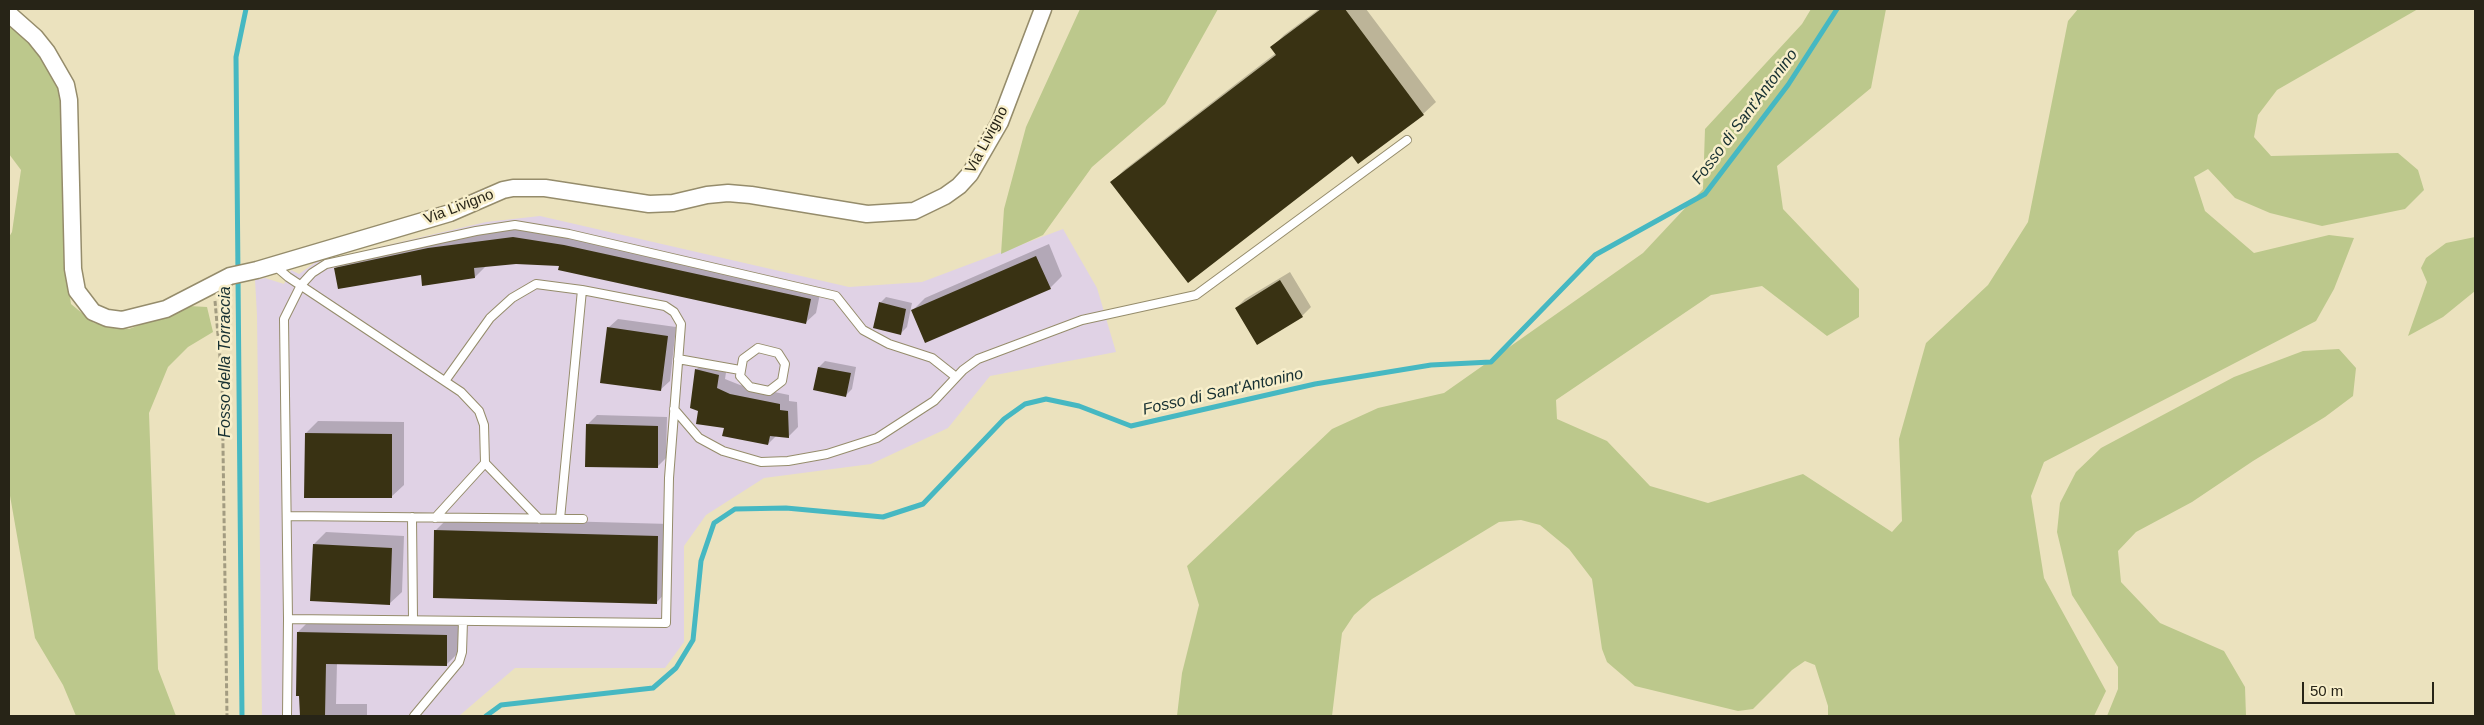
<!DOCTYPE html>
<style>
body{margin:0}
#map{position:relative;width:2484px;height:725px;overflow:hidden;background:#ebe2be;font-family:Helvetica,sans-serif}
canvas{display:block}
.frame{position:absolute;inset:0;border:10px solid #272417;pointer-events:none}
.scale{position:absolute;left:2302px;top:682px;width:132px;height:22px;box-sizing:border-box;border:2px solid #272417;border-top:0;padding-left:6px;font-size:15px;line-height:18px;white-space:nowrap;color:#272417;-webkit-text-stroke:4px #f8efcb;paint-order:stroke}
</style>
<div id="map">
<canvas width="2484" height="725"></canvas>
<div class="frame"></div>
<div class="scale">50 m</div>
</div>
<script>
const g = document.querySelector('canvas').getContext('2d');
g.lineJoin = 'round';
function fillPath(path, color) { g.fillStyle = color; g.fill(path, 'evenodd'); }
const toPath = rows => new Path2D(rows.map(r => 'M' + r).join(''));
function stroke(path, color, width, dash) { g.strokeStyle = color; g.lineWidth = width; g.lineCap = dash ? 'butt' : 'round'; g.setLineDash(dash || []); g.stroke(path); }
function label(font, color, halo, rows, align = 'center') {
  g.font = font + ' Helvetica,sans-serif'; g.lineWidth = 5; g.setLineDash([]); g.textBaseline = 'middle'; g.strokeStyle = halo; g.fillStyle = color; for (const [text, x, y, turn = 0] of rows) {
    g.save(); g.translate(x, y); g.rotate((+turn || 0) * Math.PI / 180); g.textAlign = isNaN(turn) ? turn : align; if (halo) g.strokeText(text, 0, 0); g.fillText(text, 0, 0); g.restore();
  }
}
fillPath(toPath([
 [540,216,849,287,922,282,1063,229,1097,288,1116,352,990,376,948,428,871,464,764,478,706,515,684,546,684,642,665,668,515,668,459,716,262,716,257,315,255,280,265,278,284,284,291,270,299,274,316,262,486,222]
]), '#e0d2e5');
fillPath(toPath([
 [1080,9,1218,9,1165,104,1092,167,1043,235,1001,254,1004,209,1026,127],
 [1811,9,1886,9,1871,88,1777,166,1783,209,1859,289,1859,317,1827,336,1762,286,1711,295,1556,400,1557,419,1607,441,1650,486,1708,503,1803,474,1892,532,1902,521,1899,439,1926,343,1988,285,2028,222,2068,21,2078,9,2418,9,2277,90,2258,115,2254,137,2271,156,2398,153,2418,170,2424,190,2405,209,2322,226,2270,213,2235,198,2208,169,2194,177,2205,211,2254,253,2329,235,2354,238,2334,289,2316,321,2044,462,2031,496,2044,578,2106,691,2094,716,1828,716,1828,706,1815,665,1805,661,1792,670,1753,709,1738,711,1635,686,1607,662,1602,649,1592,579,1569,549,1540,525,1521,520,1499,522,1372,599,1354,615,1342,633,1332,716,1177,716,1182,673,1199,605,1187,566,1332,429,1378,408,1444,393,1643,253,1703,189,1705,129,1802,24],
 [9,25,40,54,64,96,65,261,71,304,94,323,129,329,189,306,207,307,213,332,188,347,168,367,149,413,158,669,176,716,76,716,63,685,35,638,9,490,9,237,12,232,21,170,9,154],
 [2475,237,2475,291,2443,317,2408,336,2427,282,2421,268,2426,258,2446,243],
 [2339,349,2356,368,2353,396,2325,417,2253,461,2192,502,2136,532,2118,551,2121,582,2160,623,2224,651,2245,687,2246,716,2107,716,2118,689,2118,667,2072,595,2057,532,2060,503,2076,472,2101,448,2234,377,2303,351]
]), '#bcc88c');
fillPath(toPath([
 [1319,9,1366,9,1436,102,1423,114,1359,162,1353,154,1112,182,1124,170,1276,53,1272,47,1284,35],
 [524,227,821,289,816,313,805,323,560,265,515,263,486,266,475,277,336,268,346,258,440,238],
 [1049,244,1062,276,1050,288,913,310,925,298],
 [1290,272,1311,307,1302,316,1236,308,1245,299],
 [886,297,912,303,907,327,901,333,880,303],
 [618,319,676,327,670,381,660,390,608,328],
 [705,361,727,366,725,379,740,385,789,395,789,401,797,402,798,427,788,437,777,435,768,444,726,427,700,410,696,370],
 [825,361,856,367,852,389,846,395,815,389,819,367],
 [597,415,667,417,666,458,657,467,587,425],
 [318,421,404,422,404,485,391,497,306,433],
 [448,518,670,524,668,590,656,603,435,531],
 [326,532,404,536,402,592,389,604,314,544],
 [309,621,458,624,458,653,446,665,337,663,336,704,367,704,367,716,301,716,298,632]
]), '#0003');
stroke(toPath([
 [242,716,236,57,246,9],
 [486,716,501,705,653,688,676,668,693,640,701,561,714,523,735,509,786,508,883,517,923,504,1004,419,1025,404,1046,399,1079,406,1131,426,1315,384,1431,365,1491,362,1595,255,1705,194,1788,85,1837,9]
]), '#46b8c2', 5);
fillPath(toPath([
 [1321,9,1345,9,1424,115,1358,164,1352,156,1188,283,1110,182,1276,55,1270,47],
 [513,237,564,245,811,299,806,324,558,270,559,266,516,264,474,268,475,278,422,286,421,275,338,289,334,268,428,248],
 [1036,256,1051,289,925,343,911,310],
 [1280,280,1303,317,1257,345,1235,308],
 [879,302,906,309,901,335,873,328],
 [607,327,668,336,661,391,600,383],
 [818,367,851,373,846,397,813,390],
 [695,369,719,375,717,388,730,394,780,404,780,410,788,411,789,438,770,436,768,445,722,436,724,428,696,424,698,411,690,408],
 [586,424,658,426,658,468,585,467],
 [305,433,392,434,392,498,304,498],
 [434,530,658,536,657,604,433,598],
 [313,544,392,548,390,605,310,601],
 [297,632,447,635,447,666,326,664,325,716,300,716,299,696,296,696]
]), '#393213');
const service = toPath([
 [274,265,288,277,461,392,479,411,484,425,485,463,435,518],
 [758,348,778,353,785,364,782,381,769,391,750,387,740,376,743,359,758,348],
 [678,359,740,370],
 [445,381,490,318,512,298,536,284,582,290,665,306,674,312,681,324,669,478,666,623,288,619,284,319,301,285,312,273,326,264,476,231,515,225,569,234,836,296,863,330,889,344,932,358,956,377],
 [674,409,699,438,723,451,761,462,788,461,827,454,877,438,934,401,963,370,978,359,1082,320,1196,295,1407,140],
 [485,463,539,519],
 [288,516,583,519],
 [412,517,413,620],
 [560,519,582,290],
 [287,716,288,619],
 [414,716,459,662,462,652,463,621]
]);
const minor = toPath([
 [9,14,35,37,47,52,66,85,69,100,73,269,77,291,93,312,107,318,122,320,166,309,230,276,257,270,450,213,503,190,513,188,545,188,649,204,673,203,707,195,728,193,751,195,867,214,914,211,945,196,959,186,970,174,1000,122,1043,9]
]);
stroke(service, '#958c6b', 10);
stroke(minor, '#958c6b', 19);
stroke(toPath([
 [215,301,222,380,227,716]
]), '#a39c81', 3, [5, 2.5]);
stroke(service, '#fff', 8);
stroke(minor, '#fff', 16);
label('15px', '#272417', '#f8efcb', [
 ["Via Livigno",987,140,-62],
 ["Via Livigno",459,207,-21]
]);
label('italic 16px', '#173032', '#f8efcb', [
 ["Fosso di Sant'Antonino",1745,117,-53],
 ["Fosso della Torraccia",226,362,-90],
 ["Fosso di Sant'Antonino",1223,392,-13]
]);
</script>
